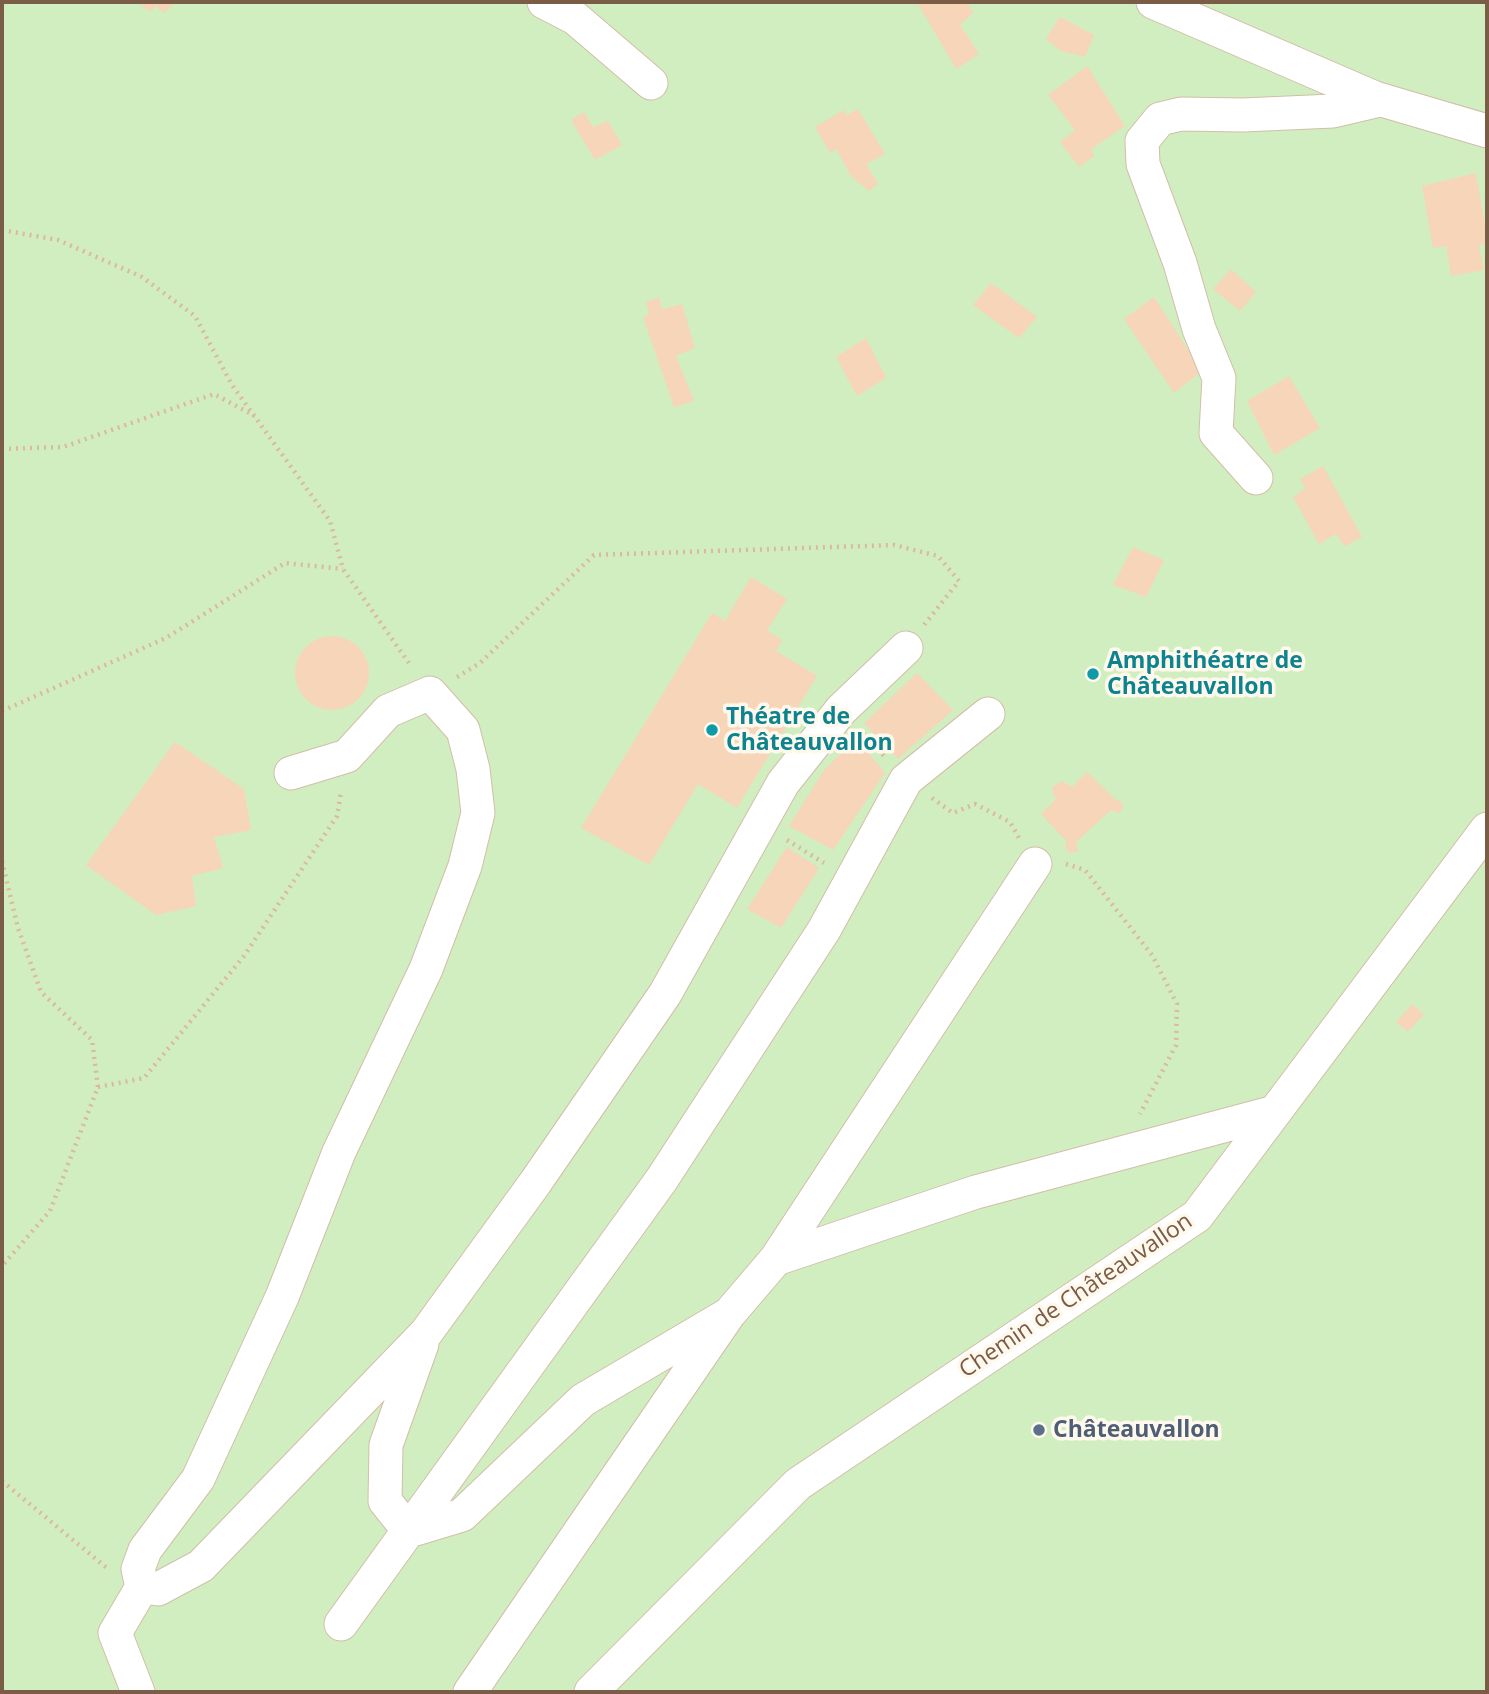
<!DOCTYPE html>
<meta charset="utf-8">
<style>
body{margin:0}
#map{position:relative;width:1489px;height:1694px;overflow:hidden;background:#fff6e4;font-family:"Open Sans",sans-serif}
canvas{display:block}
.frame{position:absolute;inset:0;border:4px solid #7b5c46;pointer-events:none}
</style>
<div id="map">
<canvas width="1489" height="1694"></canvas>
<div class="frame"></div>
</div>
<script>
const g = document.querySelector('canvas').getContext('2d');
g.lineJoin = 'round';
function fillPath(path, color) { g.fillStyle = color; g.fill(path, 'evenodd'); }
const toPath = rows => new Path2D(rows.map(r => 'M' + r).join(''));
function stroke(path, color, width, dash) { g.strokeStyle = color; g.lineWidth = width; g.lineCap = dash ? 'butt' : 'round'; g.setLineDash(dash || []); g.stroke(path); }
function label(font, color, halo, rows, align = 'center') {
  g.font = font + ' "Open Sans",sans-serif'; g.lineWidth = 7; g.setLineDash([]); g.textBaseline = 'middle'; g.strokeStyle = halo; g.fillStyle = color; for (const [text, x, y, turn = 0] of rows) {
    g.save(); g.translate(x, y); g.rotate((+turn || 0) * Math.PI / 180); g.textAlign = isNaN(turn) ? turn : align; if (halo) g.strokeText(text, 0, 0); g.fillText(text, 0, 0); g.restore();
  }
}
fillPath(toPath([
 [2,2,1487,2,1487,1692,2,1692]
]), '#d1eec1');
fillPath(toPath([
 [137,2,175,2,164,13,156,6,150,12],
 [917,2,945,2,947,5,953,2,967,2,973,13,960,25,979,54,956,69],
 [1060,17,1094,35,1085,57,1061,51,1046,39],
 [1087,66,1125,126,1091,149,1094,156,1079,167,1060,142,1075,130,1048,95],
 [858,109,885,154,866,164,878,184,869,191,851,176,836,149,830,153,815,127,844,110,847,115],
 [584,112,593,127,608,121,622,145,595,160,571,120],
 [1476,173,1487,236,1487,243,1479,245,1484,270,1451,276,1446,246,1433,248,1422,186],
 [1231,269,1256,292,1240,311,1213,289],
 [991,283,1037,317,1019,338,973,305],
 [659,297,662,309,682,304,695,348,676,356,694,401,674,407,643,317,649,315,646,302],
 [1154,297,1202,371,1174,393,1124,319],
 [866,338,886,378,857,396,836,357],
 [1289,376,1320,428,1274,455,1247,401],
 [1323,466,1362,537,1345,546,1336,534,1319,544,1293,497,1305,489,1300,479],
 [1133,547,1164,560,1146,597,1113,585],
 [751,577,787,599,767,630,782,640,776,651,817,676,737,808,698,784,649,865,581,828,712,613,725,621],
 '295 673a37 37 0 1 1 74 0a37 37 0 1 1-74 0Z',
 [917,673,953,710,898,759,864,723],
 [856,738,885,773,833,850,789,826,824,770],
 [175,742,244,789,251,830,214,837,223,868,192,876,196,906,156,915,86,865],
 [1087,772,1115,799,1122,802,1123,808,1118,813,1111,810,1076,842,1078,851,1069,853,1065,846,1067,842,1041,814,1056,799,1053,794,1052,787,1062,781,1072,787],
 [787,847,819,868,781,928,747,909],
 [1412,1004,1424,1014,1408,1032,1396,1022]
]), '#f7d5b9');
const minor = toPath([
 [544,2,575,18,651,83],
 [1153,2,1375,98,1487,131],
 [1256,478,1216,433,1219,378,1199,329,1180,263,1143,164,1142,141,1160,119,1181,114,1243,115,1333,111,1380,100],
 [1035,864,776,1259,976,1192,1275,1112],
 [422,1344,386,1445,385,1501,409,1531,462,1515,583,1400,729,1314],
 [142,1587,158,1589,201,1566,426,1333,535,1183,665,994,783,783,841,710,906,648],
 [341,1624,662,1179,824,930,906,780,988,714],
 [138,1692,115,1633,142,1587,138,1569,145,1550,198,1479,282,1297,339,1152,426,969,465,866,478,813,473,769,463,730,430,693,388,711,347,756,291,773],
 [470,1692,729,1314,776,1259],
 [591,1692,798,1484,1197,1216,1487,829]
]);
stroke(minor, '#d2bea9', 35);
stroke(toPath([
 [2,230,58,240,142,277,195,316,232,385,330,521,343,569,411,666],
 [2,449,63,447,214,394,255,416],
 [457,677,480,663,594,555,894,545,938,556,959,581,924,625],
 [2,711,166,638,285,563,343,569],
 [863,734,886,758],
 [932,798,953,813,975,804,1010,822,1019,838],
 [787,840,824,863],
 [2,861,18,928,41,992,92,1040,98,1087,50,1211,2,1266],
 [1066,864,1085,870,1152,955,1177,1004,1176,1045,1140,1114],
 [98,1087,144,1078,244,956,337,816,341,792],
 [2,1481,108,1569]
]), '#ddb89b', 4.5, [2, 5]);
stroke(minor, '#fff', 33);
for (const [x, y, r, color] of [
 [1093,674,7,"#0f9aa8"],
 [712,730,7,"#0f9aa8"],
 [1039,1430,7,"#5c6f8a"]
]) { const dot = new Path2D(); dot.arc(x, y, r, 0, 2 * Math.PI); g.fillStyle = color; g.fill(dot); stroke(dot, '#fff9ed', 2.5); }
label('bold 23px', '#0d838f', '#fff9ed', [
 ["Amphithéatre de",1107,661],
 ["Châteauvallon",1107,687],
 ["Théatre de",726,717],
 ["Châteauvallon",726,743]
], 'left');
label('23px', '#7b5c46', '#fff9ed', [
 ["Chemin de Châteauvallon",1076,1296,-34]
]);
label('bold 23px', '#4e5e75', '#fff9ed', [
 ["Châteauvallon",1053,1430]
], 'left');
</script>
